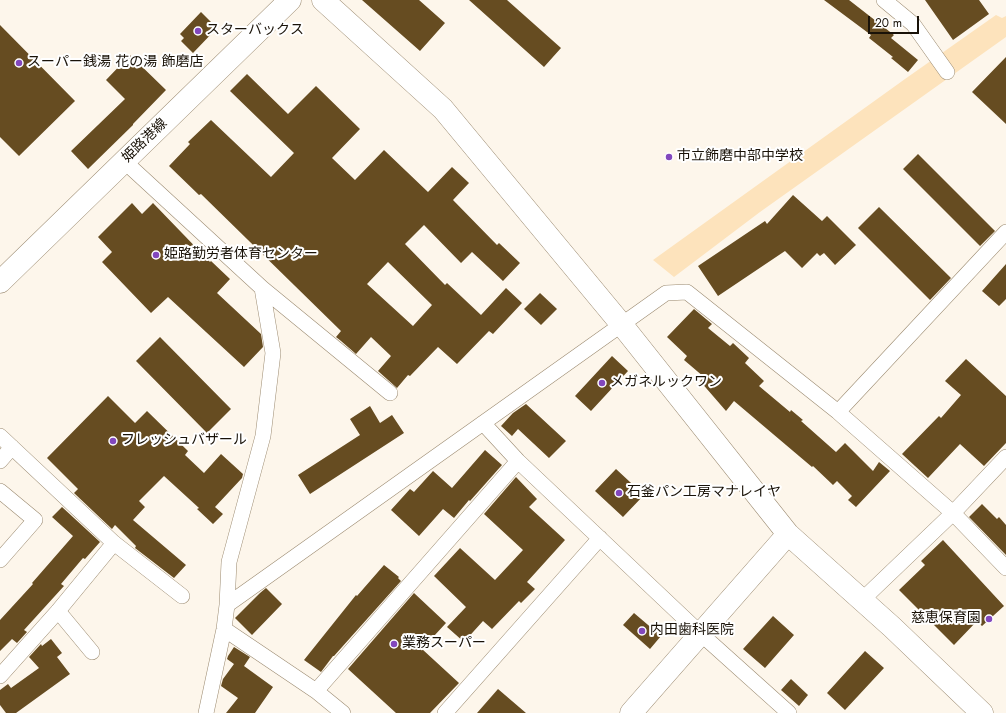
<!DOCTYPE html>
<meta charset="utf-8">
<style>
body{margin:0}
#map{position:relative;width:1006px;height:713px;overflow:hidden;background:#fdf6eb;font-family:Jost,sans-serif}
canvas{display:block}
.scale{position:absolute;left:868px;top:16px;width:51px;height:18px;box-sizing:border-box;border:2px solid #191208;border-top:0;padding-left:5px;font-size:12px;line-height:14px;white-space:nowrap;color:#191208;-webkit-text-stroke:3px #fff;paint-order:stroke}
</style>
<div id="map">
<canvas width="1006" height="713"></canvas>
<div class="scale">20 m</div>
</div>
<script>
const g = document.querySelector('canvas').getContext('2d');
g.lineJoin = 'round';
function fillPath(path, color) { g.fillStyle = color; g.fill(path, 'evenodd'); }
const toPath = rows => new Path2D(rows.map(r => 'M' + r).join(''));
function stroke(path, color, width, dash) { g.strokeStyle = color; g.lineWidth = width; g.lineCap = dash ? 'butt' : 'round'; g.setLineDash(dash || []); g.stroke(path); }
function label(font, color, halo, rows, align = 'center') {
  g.font = font + ' Jost,"Noto Sans JP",sans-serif'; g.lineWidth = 4; g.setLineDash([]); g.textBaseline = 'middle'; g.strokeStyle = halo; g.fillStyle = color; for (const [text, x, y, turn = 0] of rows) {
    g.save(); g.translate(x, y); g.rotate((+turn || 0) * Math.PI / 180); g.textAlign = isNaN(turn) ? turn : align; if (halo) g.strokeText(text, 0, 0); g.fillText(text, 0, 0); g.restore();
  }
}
fillPath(toPath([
 [996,15,1002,18,1006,16,1006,37,760,212,674,277,653,260,905,79]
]), '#fde3bc');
fillPath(toPath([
 [362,0,419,0,445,23,420,51],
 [469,0,507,0,561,48,544,67],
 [824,0,849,0,894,35,891,38,918,60,908,72,891,58,893,57,869,38,871,35],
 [925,0,979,0,989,14,953,40],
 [201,12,217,28,193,53,181,41,184,38,180,34],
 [0,25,75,101,19,156,0,137],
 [130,55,166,90,133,124,133,125,88,169,71,151,125,99,106,80],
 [1006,57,1006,124,972,92],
 [247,74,288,114,316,86,360,129,332,158,355,180,384,150,428,192,452,167,469,183,453,200,497,245,499,243,520,263,503,281,472,252,461,263,424,225,405,244,445,285,447,283,481,315,506,288,522,303,493,334,489,331,457,364,438,347,410,376,408,375,397,388,378,371,391,356,371,337,356,354,341,341,336,337,341,331,201,194,199,195,169,166,190,144,188,142,211,120,271,177,294,153,230,91],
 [388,262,432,305,413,326,367,284],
 [918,154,995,231,980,246,903,169],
 [793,195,822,221,827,216,856,245,835,265,824,253,820,256,817,253,802,268,785,251,718,296,698,266,765,221,767,224],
 [132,203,142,214,153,203,210,262,211,261,230,279,217,293,261,334,263,347,244,367,168,297,151,313,102,262,112,252,98,237],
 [879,207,951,278,930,300,858,228],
 [1006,264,1006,299,999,306,982,291],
 [540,293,557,309,541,325,524,309],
 [694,309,712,324,708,328,730,346,733,343,749,358,745,363,764,381,759,386,790,412,791,410,803,420,801,421,836,452,845,443,873,471,879,462,890,471,856,507,848,500,852,496,837,481,833,485,813,466,812,467,734,401,726,411,700,381,704,377,684,360,687,356,667,337],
 [160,337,231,409,207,433,136,361],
 [612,356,628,371,591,411,575,396],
 [966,359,1006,396,1006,443,984,466,960,444,928,478,902,454,939,416,941,418,961,395,945,381],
 [108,396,135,423,147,411,188,451,185,455,204,473,221,454,243,474,242,478,215,507,223,514,213,524,197,509,199,508,164,476,139,501,145,507,133,520,186,565,174,578,135,548,136,546,115,525,112,529,74,493,78,489,47,458],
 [526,404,566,441,549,458,518,429,512,436,501,426,513,413],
 [370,406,380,423,392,415,404,433,310,494,298,475,360,435,350,419],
 [485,450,502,465,470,501,469,500,454,518,443,509,419,536,391,510,410,489,414,492,433,471,452,488],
 [616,469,644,495,623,517,595,491],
 [516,477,537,499,529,507,565,540,527,582,535,589,521,603,519,601,492,629,483,621,464,642,447,627,466,607,434,576,460,548,495,580,523,550,484,514],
 [982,504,997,519,999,517,1006,525,1006,555,969,517],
 [62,507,100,542,85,559,83,558,61,584,64,586,24,630,27,632,17,643,12,639,0,651,0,620,33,584,32,583,73,536,52,517],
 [943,540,1004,606,982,626,977,621,954,645,899,590,925,565,921,561],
 [384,565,399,577,398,578,401,581,334,656,333,656,321,672,304,660,356,595,357,596],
 [266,588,282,604,252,635,235,618,260,593],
 [414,593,446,623,422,649,459,683,430,713,396,713,348,669],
 [634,613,661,636,650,649,623,625],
 [773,616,794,635,765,668,743,649],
 [51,639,62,653,57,657,70,674,16,713,6,713,0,705,0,690,8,684,11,688,39,668,29,657,41,644,42,646],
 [234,647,250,657,244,666,273,687,255,713,226,713,238,698,221,686,223,679,234,664,227,659,228,656],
 [865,651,884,668,845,710,827,693],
 [791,679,808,695,799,706,781,690],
 [498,689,526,713,477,713]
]), '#664c21');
const street = toPath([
 [884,0,913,24,947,72],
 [124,161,262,288,273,353,263,436,229,562,227,605,224,629,206,713],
 [262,288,390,393],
 [838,412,1006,232],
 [483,423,518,461],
 [0,436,114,543,182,596],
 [0,461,12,447],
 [0,491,35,520,0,560],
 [862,600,953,513,1006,457],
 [227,605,666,293,687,292,838,412,953,513,1006,568],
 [58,611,92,652],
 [224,629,316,691,343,713],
 [0,676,58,611,114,543],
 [316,691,518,461,701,634,789,713],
 [445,713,600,538]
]);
const secondary = toPath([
 [323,0,443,109,622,325,788,534,892,627,982,713],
 [631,713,788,534]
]);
const primary = toPath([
 [0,282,290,0]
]);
stroke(street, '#9b8a70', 16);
stroke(secondary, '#9b8a70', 23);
stroke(primary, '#9b8a70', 23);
stroke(street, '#fff', 15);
stroke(secondary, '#fff', 22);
stroke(primary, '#fff', 22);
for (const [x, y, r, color] of [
 [198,31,4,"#8247bd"],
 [19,63,4,"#8247bd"],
 [669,157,4,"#8247bd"],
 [156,255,4,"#8247bd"],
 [602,383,4,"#8247bd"],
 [113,441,4,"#8247bd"],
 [619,493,4,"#8247bd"],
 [989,619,4,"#8247bd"],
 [642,631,4,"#8247bd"],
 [394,644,4,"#8247bd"]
]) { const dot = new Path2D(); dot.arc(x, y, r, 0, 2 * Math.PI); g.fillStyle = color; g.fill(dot); stroke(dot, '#fff', 1.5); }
label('14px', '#191208', '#fff', [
 ["スターバックス",206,31],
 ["スーパー銭湯 花の湯 飾磨店",27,63],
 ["市立飾磨中部中学校",677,157],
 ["姫路勤労者体育センター",164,255],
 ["メガネルックワン",610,383],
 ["フレッシュバザール",121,441],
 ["石釜パン工房マナレイヤ",627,493],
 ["慈恵保育園",981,619,"right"],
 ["内田歯科医院",650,631],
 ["業務スーパー",402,644]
], 'left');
label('14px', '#191208', '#fff', [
 ["姫路港線",145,141,-44]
]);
</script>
